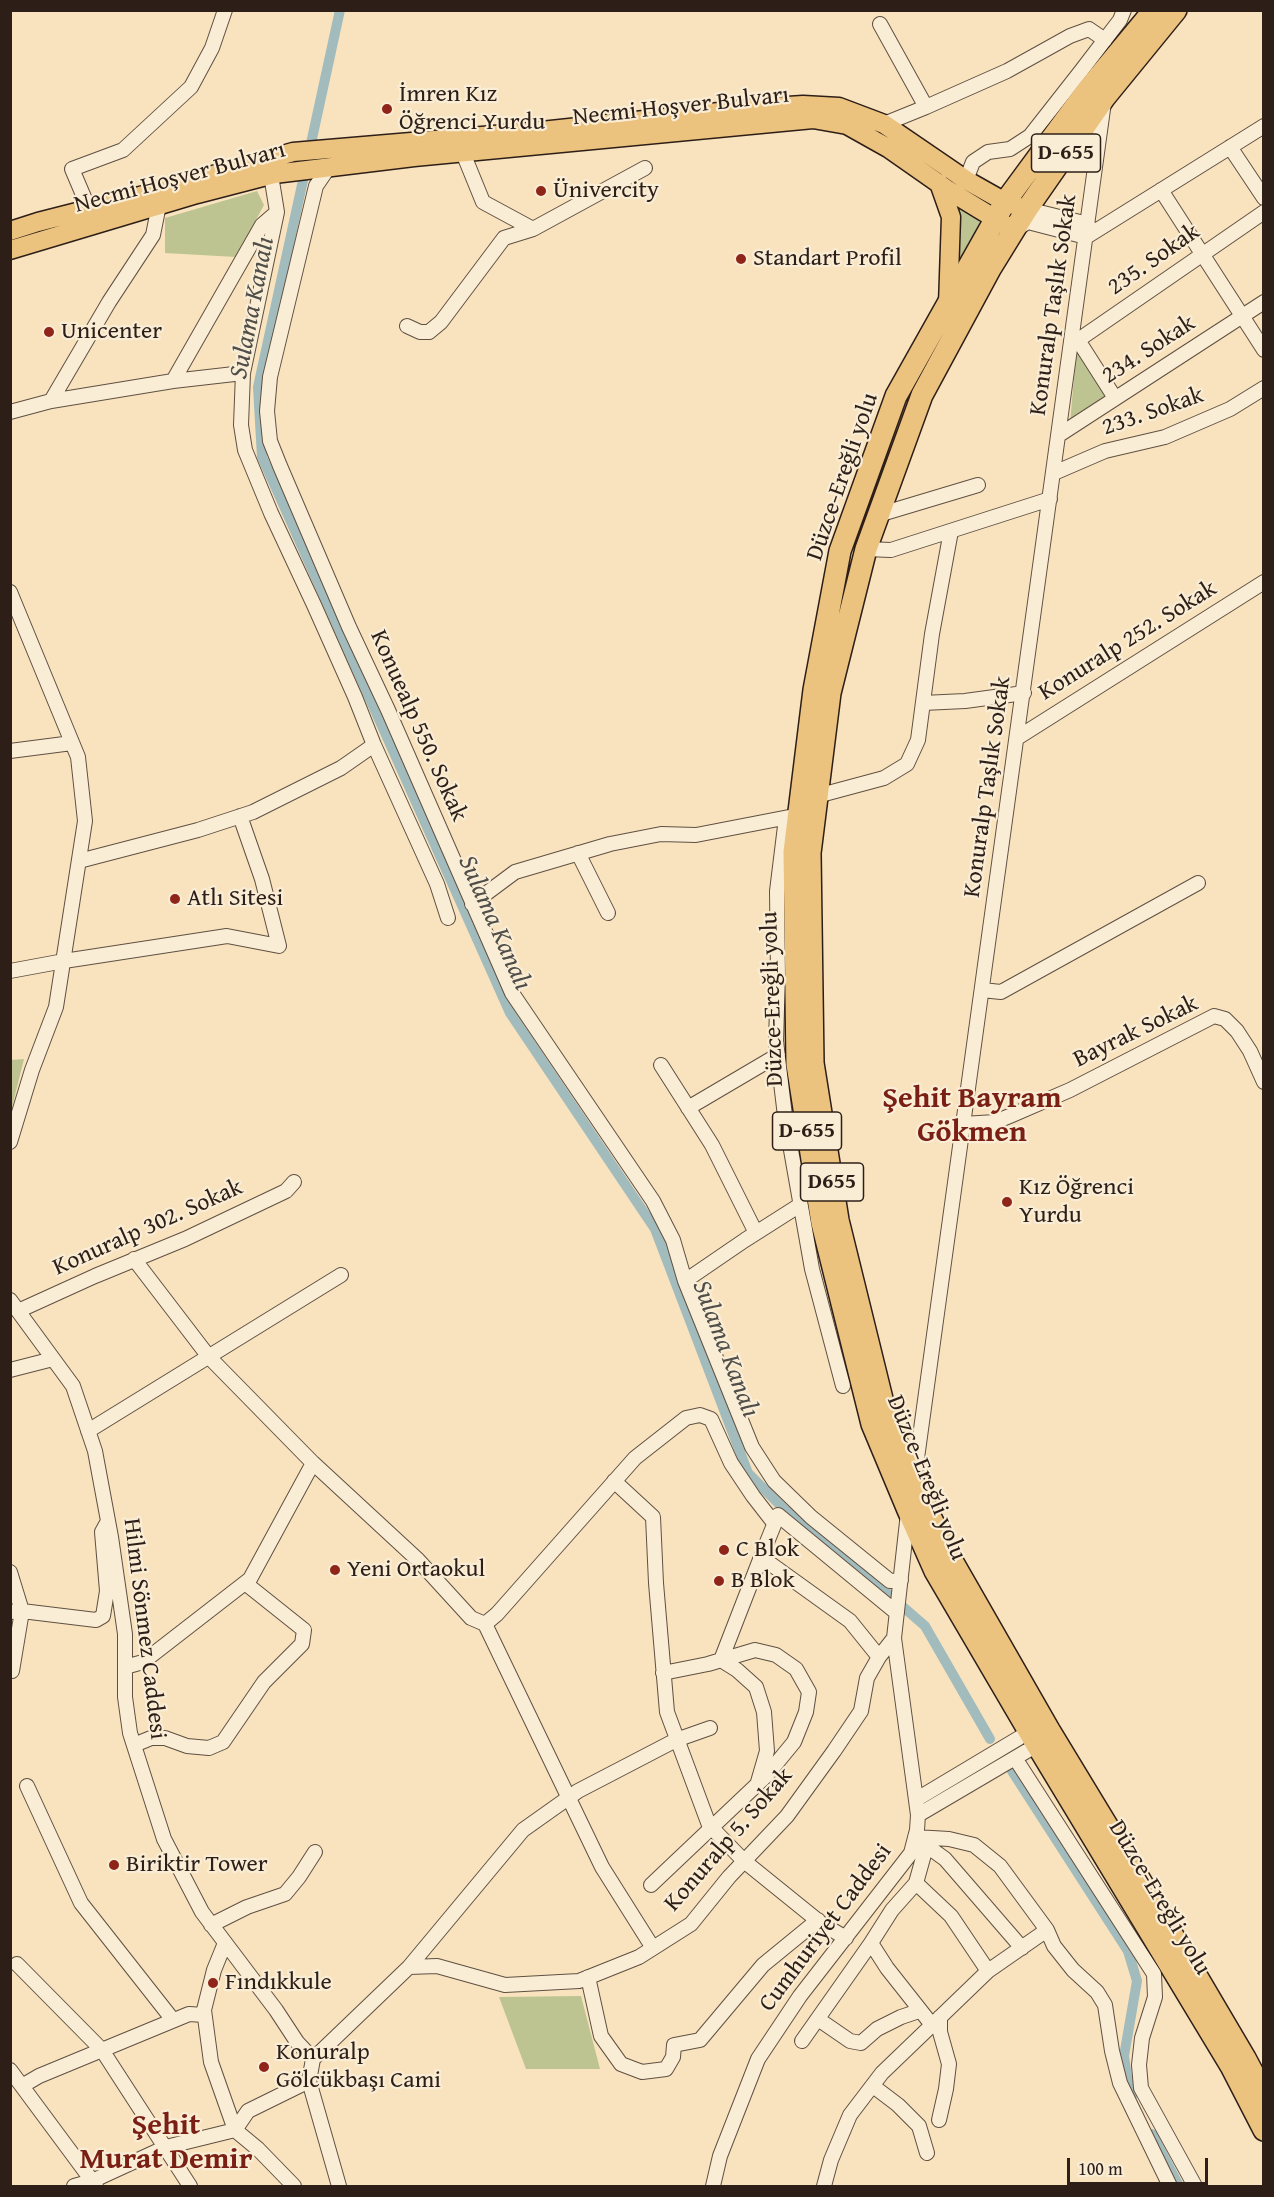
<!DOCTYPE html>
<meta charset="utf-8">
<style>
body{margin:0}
#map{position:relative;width:1274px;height:2197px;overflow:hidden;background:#f8e3be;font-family:"Gentium Book Plus",serif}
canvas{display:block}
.frame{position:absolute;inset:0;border:12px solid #2d1f18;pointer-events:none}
.scale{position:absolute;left:1067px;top:2158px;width:141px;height:27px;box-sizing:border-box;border:3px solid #2d1f18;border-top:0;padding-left:8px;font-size:18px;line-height:21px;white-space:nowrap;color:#2d1f18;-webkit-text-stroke:4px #faedd5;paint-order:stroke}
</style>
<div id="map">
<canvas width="1274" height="2197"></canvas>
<div class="frame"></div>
<div class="scale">100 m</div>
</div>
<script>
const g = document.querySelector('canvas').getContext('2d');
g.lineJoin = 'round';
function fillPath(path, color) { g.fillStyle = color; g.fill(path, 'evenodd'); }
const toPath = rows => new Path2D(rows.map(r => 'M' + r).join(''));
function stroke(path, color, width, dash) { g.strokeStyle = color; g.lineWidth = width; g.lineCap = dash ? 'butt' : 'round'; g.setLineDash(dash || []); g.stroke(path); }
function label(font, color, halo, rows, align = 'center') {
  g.font = font + ' "Gentium Book Plus",serif'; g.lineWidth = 4.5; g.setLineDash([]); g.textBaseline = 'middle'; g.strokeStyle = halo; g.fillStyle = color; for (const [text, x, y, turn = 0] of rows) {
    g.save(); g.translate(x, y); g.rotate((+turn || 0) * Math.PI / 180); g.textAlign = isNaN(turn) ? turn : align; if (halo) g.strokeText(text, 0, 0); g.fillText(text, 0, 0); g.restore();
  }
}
fillPath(toPath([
 [257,191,264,205,236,257,165,253,165,218],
 [950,200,975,215,979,220,980,226,956,275],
 [1081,351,1110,396,1070,423,1076,354],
 [24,1059,11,1111,11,1060],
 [581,1996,600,2069,526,2069,499,1997]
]), '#bdc491');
stroke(toPath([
 [340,10,258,387,262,457,510,1013,655,1229,748,1473,785,1510,871,1579,925,1626,990,1739],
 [1012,1771,1128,1951,1137,1981,1124,2056,1129,2091,1132,2096],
 [1152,2134,1179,2186]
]), '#a2bbbc', 10);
const minor = toPath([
 [880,24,926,107,1007,71,1070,36,1089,29,1105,40],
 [884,124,926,107],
 [1230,147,1264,198],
 [463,153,483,202,533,229],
 [333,166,327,170,316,186,270,377,267,411,270,441,280,466,349,627,388,710,512,993,653,1201,673,1240,685,1281,752,1447,774,1481,811,1517,890,1581,901,1580],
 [271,175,277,212,243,373,241,425,245,450,271,513,314,605,355,697,374,745,437,884,448,918],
 [966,180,973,162,988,152,1010,149,1030,136,1081,71,1120,20,1124,10],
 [1161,190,1264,350],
 [89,209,72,169,123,150,191,87,212,48,225,10],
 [1027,209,1088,224],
 [1016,229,1028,222,1086,237,1264,126],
 [407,326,420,332,429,332,441,322,504,238,533,229,645,168],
 [1078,340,1115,398],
 [1071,345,1264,212],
 [173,381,262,225,277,212],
 [51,401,109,302,153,235,159,205],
 [10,412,51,401,173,381,243,373],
 [1059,435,1264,302],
 [1054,473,1105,451,1165,437,1230,409,1264,388],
 [878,515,978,485],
 [866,549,891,550,1050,499],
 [10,592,78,757,85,821,56,1007,32,1070,10,1142],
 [923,703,965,701,1024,693],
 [1017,738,1264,582],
 [10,751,72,743],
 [817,796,884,778,907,764,918,740,932,634,951,531],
 [786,818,777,891,778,976,776,1041,785,1116,812,1269,843,1386],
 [578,853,608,913],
 [79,861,198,830,253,812,341,768,374,745],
 [472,904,515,872,610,844,661,834,696,835,794,816],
 [10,971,64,961,227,936,279,946,262,879,240,816],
 [982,990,1001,992,1198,883],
 [661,1065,712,1145,756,1233],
 [688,1108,778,1055],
 [963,1124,995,1122,1012,1115,1070,1090,1214,1016,1225,1019,1237,1031,1250,1051,1264,1082],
 [134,1259,209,1357,313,1463],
 [685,1281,745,1240,800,1205],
 [10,1300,73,1386,95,1451,111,1537,125,1634,125,1697,130,1733,164,1839,202,1912,276,2010,297,2042,313,2059],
 [18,1311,95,1276,185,1239,286,1191,294,1182],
 [10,1370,53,1359],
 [88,1431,341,1275],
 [914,1480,1104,102],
 [614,1481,653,1517,656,1583,667,1712,709,1825,744,1861,822,1924,846,1938],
 [761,1557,778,1515,897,1613],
 [10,1572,22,1611,12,1671],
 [10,1612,22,1611,96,1620,103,1616,107,1591,102,1532,107,1523],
 [485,1624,602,1867,653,1948],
 [125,1667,143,1662,250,1579,313,1463,418,1560,471,1618,485,1624,497,1614,635,1458,686,1418,700,1415,711,1419,731,1463,753,1496,774,1523],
 [134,1745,151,1738,165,1738,187,1746,209,1748,223,1742,264,1682,302,1644,304,1630,245,1583],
 [1015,1758,1154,1974,1155,1997,1142,2038,1139,2065,1141,2088,1195,2186],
 [758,1782,767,1751,764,1712,756,1687,737,1670,721,1660,761,1557,850,1621,879,1657],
 [27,1786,81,1903,173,2020],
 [917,1799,1029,1732,1036,1732],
 [918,1815,1037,1745,1041,1740],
 [915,1837,949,1839,974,1845,1000,1866,1047,1930,988,1971,951,1916,916,1883,892,1910,871,1943,887,1968,932,2025,988,1971],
 [927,1846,945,1859,1022,1948],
 [916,1883,928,1840],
 [651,1885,766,1776,794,1742,806,1712,809,1692,796,1669,776,1655,755,1650,708,1664,663,1673],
 [211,1925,247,1907,285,1894,299,1877,315,1852],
 [1047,1930,1054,1946,1073,1970,1097,1992,1105,2005,1112,2051,1120,2083,1170,2186],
 [225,1943,214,1970,204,2010,211,2062,235,2130,258,2149,294,2186],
 [17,1964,102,2050,190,2186],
 [409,1967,523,1830,578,1791,676,1740,710,1728],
 [588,1977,601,2036,621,2064,642,2072,666,2069,673,2057,674,2045,700,2040,763,1965,818,1920],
 [818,2019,850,2041,861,2043,877,2029,901,2017,919,2011],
 [802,2041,871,1943],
 [313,2059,409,1967,437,1966,505,1985,579,1981,639,1957,691,1924,729,1877,787,1816,834,1751,861,1711,867,1678,879,1657,894,1638],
 [313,2059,309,2081,339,2186],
 [10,2070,96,2186],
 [22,2086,39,2076,189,2014,204,2015],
 [873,2086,898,2105,919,2126,927,2153],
 [939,2120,946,2089,949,2064,940,2032,940,2017],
 [74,2186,92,2181,166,2147,235,2130,248,2111,309,2081],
 [713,2186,720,2156,758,2059,800,1996,911,1853,917,1830,918,1815,894,1638,908,1513],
 [824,2186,831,2160,850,2115,882,2073,932,2025]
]);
const major = toPath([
 [939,183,951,217,948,305],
 [10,231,38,222,140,196,293,152,541,131,757,108,803,105,839,107,884,124,966,180,1005,202,1017,206],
 [10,250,197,194,274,174,414,157,813,119,847,125,888,148,948,190,1007,226]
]);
const highway = toPath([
 [1154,10,1086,92,1005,202,896,396,840,551,814,690,794,852,797,1064,822,1223,872,1424,908,1510,935,1571,1037,1745,1231,2066,1264,2130],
 [1176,10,1105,97,1027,209,990,269,922,395,866,549,830,693,810,853,813,1063,838,1220,887,1419,914,1483,951,1559,1049,1730,1137,1875,1245,2058,1264,2094]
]);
stroke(minor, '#605042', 16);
stroke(major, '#2d1f18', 21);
stroke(highway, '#2d1f18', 24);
stroke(minor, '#faedd5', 14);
stroke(major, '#ecc27f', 18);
stroke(highway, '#ecc27f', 21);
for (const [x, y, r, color] of [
 [387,109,6,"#8f2418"],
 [541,191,6,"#8f2418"],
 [741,259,6,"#8f2418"],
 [49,332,6,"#8f2418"],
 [175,899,6,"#8f2418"],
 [1007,1202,6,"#8f2418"],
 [724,1550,6,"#8f2418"],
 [335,1570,6,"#8f2418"],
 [719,1581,6,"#8f2418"],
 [114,1865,6,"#8f2418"],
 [213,1983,6,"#8f2418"],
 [264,2067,6,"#8f2418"]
]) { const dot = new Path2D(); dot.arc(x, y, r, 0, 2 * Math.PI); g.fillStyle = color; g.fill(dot); stroke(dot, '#faedd5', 2); }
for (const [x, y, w] of [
 [1066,153,69],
 [807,1131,69],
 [832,1182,63]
]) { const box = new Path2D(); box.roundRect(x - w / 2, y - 19, w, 38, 4.5); g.fillStyle = '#faedd5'; g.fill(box); stroke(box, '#2d1f18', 1.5); }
label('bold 22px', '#2d1f18', null, [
 ["D-655",1066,153],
 ["D-655",807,1131],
 ["D655",832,1182]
]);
label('24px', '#2d1f18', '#faedd5', [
 ["İmren Kız",399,95],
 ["Öğrenci Yurdu",399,123],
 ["Ünivercity",553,191],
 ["Standart Profil",753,259],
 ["Unicenter",61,332],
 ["Atlı Sitesi",187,899],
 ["Kız Öğrenci",1019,1188],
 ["Yurdu",1019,1216],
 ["C Blok",736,1550],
 ["Yeni Ortaokul",347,1570],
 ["B Blok",731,1581],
 ["Biriktir Tower",126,1865],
 ["Fındıkkule",225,1983],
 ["Konuralp",276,2053],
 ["Gölcükbaşı Cami",276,2081]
], 'left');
label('24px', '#2d1f18', '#faedd5', [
 ["Necmi Hoşver Bulvarı",681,107,-6],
 ["Necmi Hoşver Bulvarı",180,178,-15],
 ["235. Sokak",1154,260,-35],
 ["Konuralp Taşlık Sokak",1054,305,-82],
 ["234. Sokak",1149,350,-33],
 ["233. Sokak",1153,412,-19],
 ["Düzce-Ereğli yolu",843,477,-71],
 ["Konuralp 252. Sokak",1128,641,-32],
 ["Konuealp 550. Sokak",418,726,66],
 ["Konuralp Taşlık Sokak",988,787,-82],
 ["Düzce-Ereğli yolu",773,999,-92],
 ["Bayrak Sokak",1136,1032,-26],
 ["Konuralp 302. Sokak",148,1228,-24],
 ["Düzce-Ereğli yolu",926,1478,68],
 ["Hilmi Sönmez Caddesi",144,1629,83],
 ["Konuralp 5. Sokak",729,1840,-49],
 ["Düzce-Ereğli yolu",1159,1898,59],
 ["Cumhuriyet Caddesi",826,1928,-53]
]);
label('italic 26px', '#504e49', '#faedd5', [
 ["Sulama Kanalı",253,308,-79],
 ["Sulama Kanalı",494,923,66],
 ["Sulama Kanalı",725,1349,69]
]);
label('bold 30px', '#7a1f14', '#faedd5', [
 ["Şehit Bayram",972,1099],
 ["Gökmen",972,1133],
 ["Şehit",166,2126],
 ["Murat Demir",166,2160]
]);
</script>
